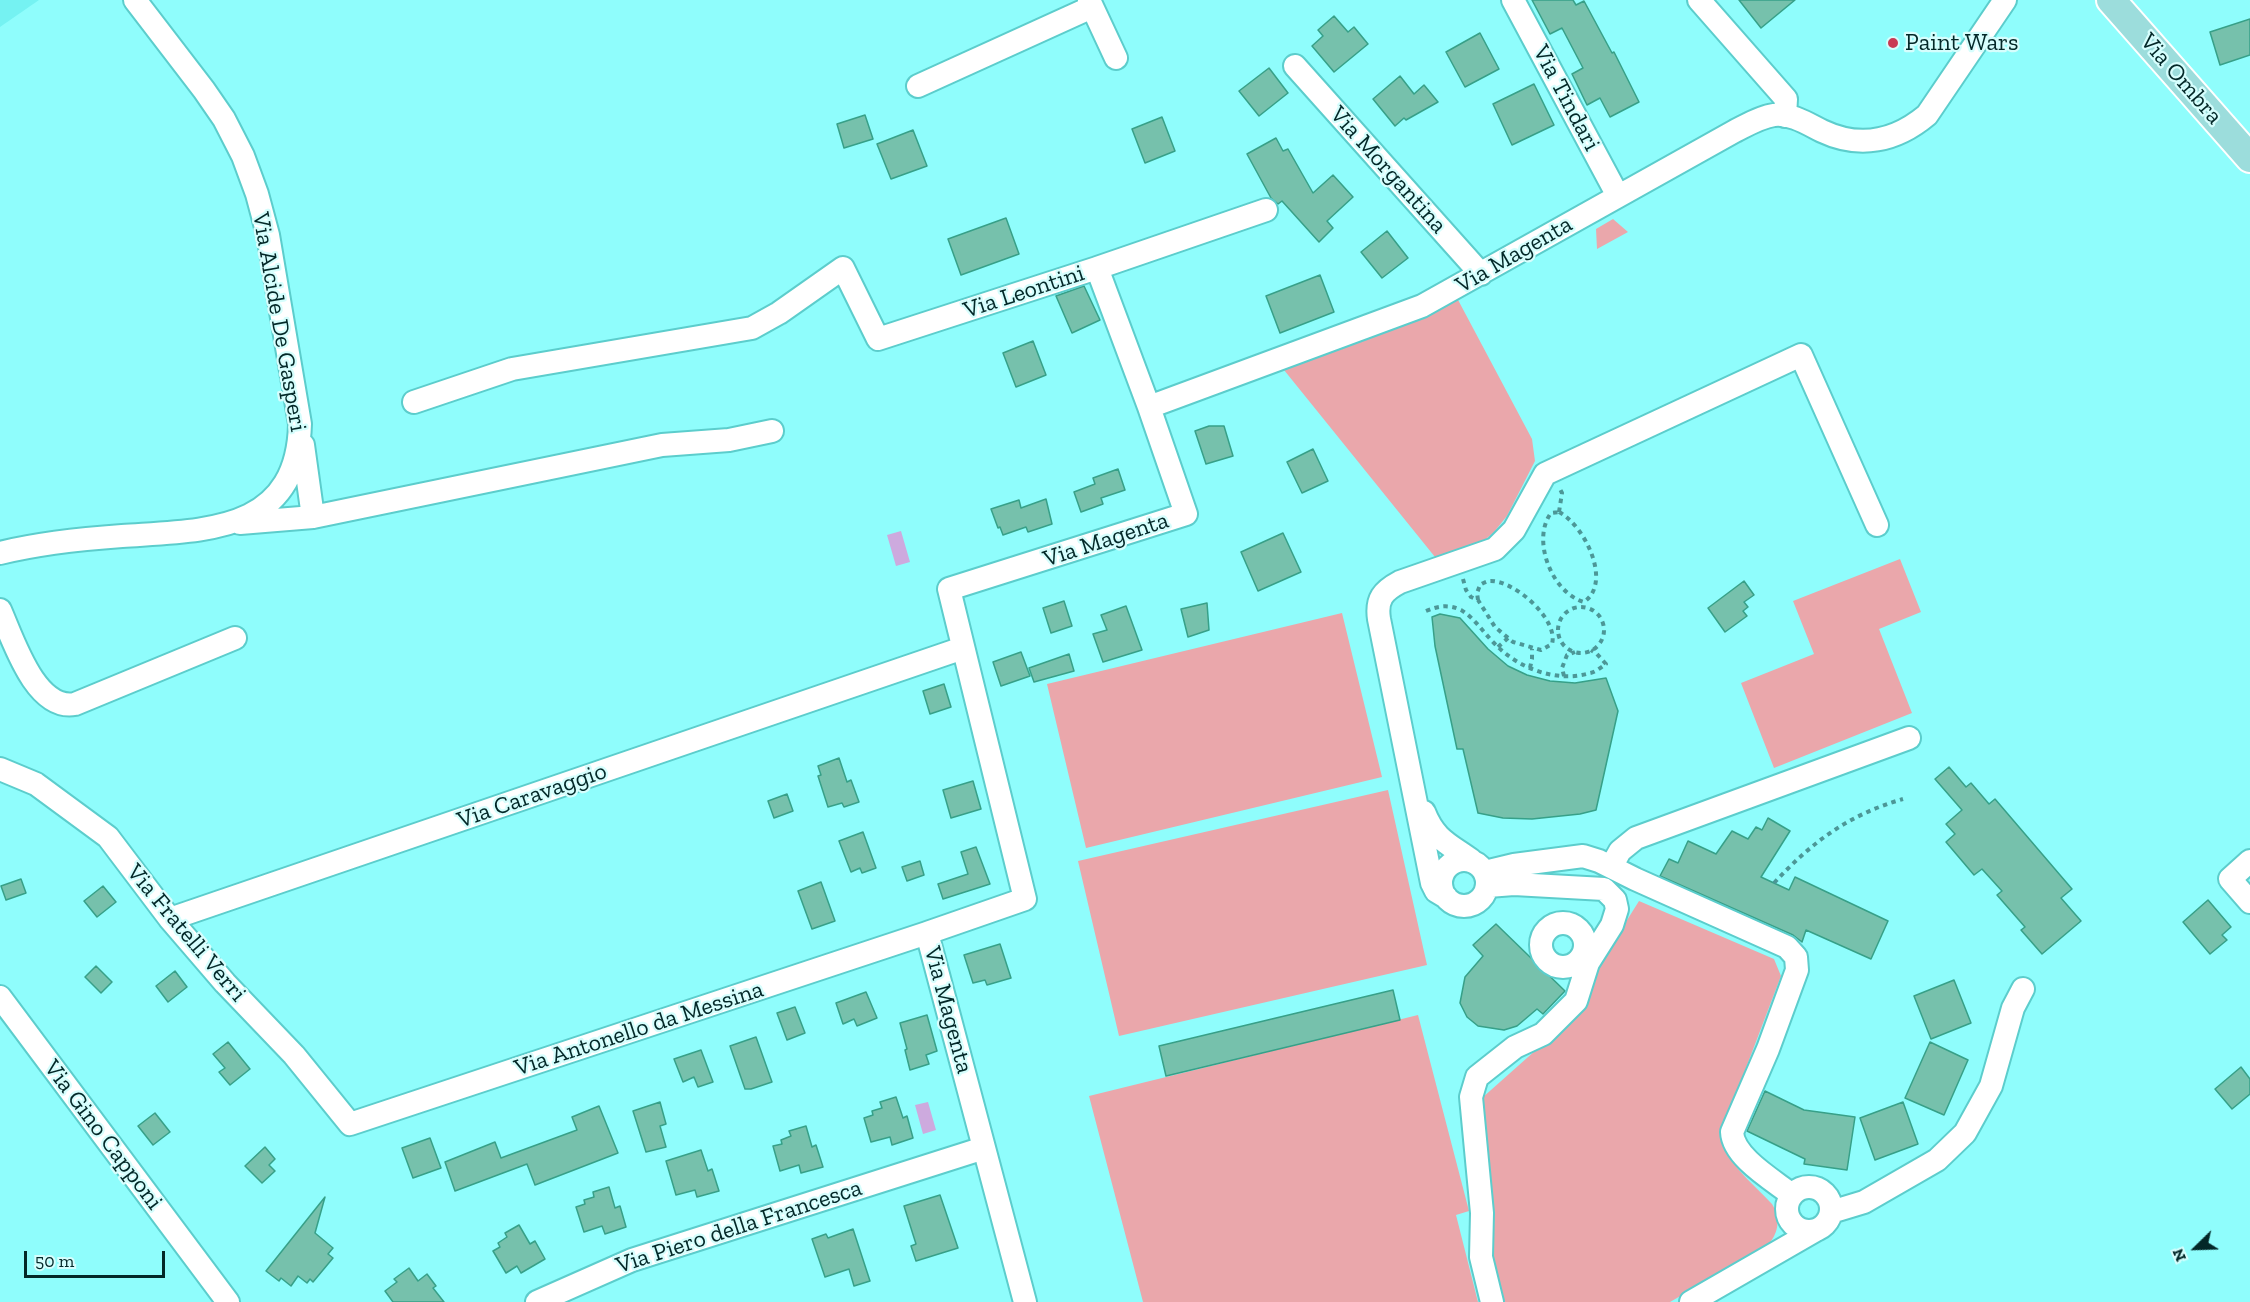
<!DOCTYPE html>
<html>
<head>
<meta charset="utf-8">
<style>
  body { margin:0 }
  #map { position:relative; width:2250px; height:1302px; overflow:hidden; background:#8ffdfc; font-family:"Zilla Slab",serif }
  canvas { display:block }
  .north { position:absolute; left:2166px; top:1218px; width:60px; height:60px; -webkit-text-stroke:4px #d6fefd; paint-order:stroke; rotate:247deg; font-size:16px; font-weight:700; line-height:24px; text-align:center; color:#032828 }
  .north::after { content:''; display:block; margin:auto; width:21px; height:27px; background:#032828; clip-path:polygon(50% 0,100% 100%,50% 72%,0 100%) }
  .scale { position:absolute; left:24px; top:1251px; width:141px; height:27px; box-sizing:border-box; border:3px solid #032828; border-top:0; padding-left:8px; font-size:18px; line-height:21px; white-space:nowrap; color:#032828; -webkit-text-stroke:4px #d6fefd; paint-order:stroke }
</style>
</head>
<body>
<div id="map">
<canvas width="2250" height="1302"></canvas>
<div class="north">N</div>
<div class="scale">50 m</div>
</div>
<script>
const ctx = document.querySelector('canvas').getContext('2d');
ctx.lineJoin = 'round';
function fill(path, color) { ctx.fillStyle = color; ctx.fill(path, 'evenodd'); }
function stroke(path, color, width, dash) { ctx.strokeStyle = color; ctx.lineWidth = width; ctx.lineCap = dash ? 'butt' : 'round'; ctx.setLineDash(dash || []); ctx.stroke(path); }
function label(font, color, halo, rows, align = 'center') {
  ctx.font = font + ' "Zilla Slab",serif'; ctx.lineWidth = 4.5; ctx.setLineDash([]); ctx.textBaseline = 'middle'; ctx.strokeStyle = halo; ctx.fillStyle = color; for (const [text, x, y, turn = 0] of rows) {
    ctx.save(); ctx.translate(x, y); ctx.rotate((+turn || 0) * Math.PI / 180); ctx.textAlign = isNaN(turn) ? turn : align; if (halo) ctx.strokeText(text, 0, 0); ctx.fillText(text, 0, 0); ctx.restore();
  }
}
fill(new Path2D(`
  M0,0H39L0,27Z`), '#75f2f2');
fill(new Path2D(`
  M1613,219L1628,232L1597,249L1596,229Z
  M1457,298L1532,439L1535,461L1507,516L1494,532L1486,539L1435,557L1284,370L1401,325Z
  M1900,559L1921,612L1879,629L1912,713L1774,768L1741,683L1814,654L1793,601Z
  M1342,613L1382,777L1086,848L1047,684Z
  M1388,790L1427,965L1119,1036L1078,861Z
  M1639,901L1774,959L1781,976L1722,1131C1720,1159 1754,1184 1772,1204C1781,1219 1779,1234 1766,1247L1670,1302H1501L1489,1258L1482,1098L1582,1009L1597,968Z
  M1418,1015L1469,1211L1456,1215L1478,1302H1143L1089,1096Z`), '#eaa7ab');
fill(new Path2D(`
  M901,531L910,562L896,566L887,535Z
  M928,1102L936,1130L923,1134L915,1105Z`), '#cdaade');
const building = new Path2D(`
  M1532,0H1573L1576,5L1584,1L1612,53L1614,52L1639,102L1610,117L1600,98L1587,105L1572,74L1583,68L1562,28L1550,34Z
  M1739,0H1795L1761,28Z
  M1334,16L1348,32L1354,27L1368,44L1334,72L1312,46L1323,36L1318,30Z
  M2250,19V55L2220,65L2210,32Z
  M1480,33L1499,69L1465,87L1446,52Z
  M1269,68L1288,93L1259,116L1239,91Z
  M1400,76L1414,94L1424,85L1438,102L1406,120L1404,118L1395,126L1373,99Z
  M1534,84L1554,125L1512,145L1493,104Z
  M865,115L873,139L844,148L837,124Z
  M1162,117L1175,151L1145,163L1132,129Z
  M913,130L927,166L891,179L877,144Z
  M1276,138L1283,151L1288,149L1313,193L1333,175L1353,197L1327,221L1333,228L1319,242L1282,201L1278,204L1271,198L1247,154Z
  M1006,218L1019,254L961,275L948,239Z
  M1387,231L1408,258L1382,278L1361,252Z
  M1320,275L1334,312L1280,333L1266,296Z
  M1084,286L1100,320L1072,333L1056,296Z
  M1033,341L1046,375L1016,387L1003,353Z
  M1209,426H1224L1233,456L1206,464L1195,431Z
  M1313,449L1328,481L1302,493L1287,462Z
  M1118,469L1125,490L1101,498L1103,504L1081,512L1074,492L1095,484L1093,478Z
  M1046,499L1052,524L1028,532L1026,527L1003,535L1000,527L998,528L991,509L1019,500L1021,508Z
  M1283,533L1301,572L1258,591L1241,552Z
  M1744,581L1754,595L1744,602L1748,607L1743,611L1747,616L1725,632L1708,608Z
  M1064,601L1072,626L1051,633L1043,608Z
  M1207,603L1209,630L1188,637L1181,609Z
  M1126,606L1142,650L1103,662L1093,634L1107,630L1101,615Z
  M1440,614L1460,618L1488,649L1508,666L1527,675L1550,681L1575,683L1606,678L1618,711L1596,810L1580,814L1532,819L1503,818L1478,813L1463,749H1457L1435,646L1432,617Z
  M1021,652L1030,676L1001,686L993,662Z
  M1069,654L1074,671L1034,682L1029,668Z
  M944,684L951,707L930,714L923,691Z
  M839,758L847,782L851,780L859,802L844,807L842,803L828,807L818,776L821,775L818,766Z
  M1949,767L1966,787L1971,783L1989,804L1995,799L2072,889L2061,898L2081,921L2042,954L2021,930L2025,927L1997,895L2002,891L1982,869L1974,875L1946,842L1955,834L1946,824L1962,810L1935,779Z
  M973,781L981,809L951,818L943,790Z
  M787,794L793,811L774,818L768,801Z
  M1768,818L1790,831L1761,877L1789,890L1795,877L1888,921L1871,959L1806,930L1802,942L1793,935L1660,876L1669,859L1678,863L1688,841L1716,854L1732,831L1748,839L1756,827L1762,830Z
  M863,832L876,868L862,873L860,868L851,872L839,841Z
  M976,847L990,884L943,899L938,884L968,874L961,852Z
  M920,861L924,875L907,881L902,867Z
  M21,879L26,893L6,900L1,886Z
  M821,882L835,921L812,929L798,891Z
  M103,886L116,902L97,917L84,901Z
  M2208,900L2231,927L2222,935L2227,940L2210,954L2183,922Z
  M1496,924L1565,991L1543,1014L1537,1009L1517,1026L1504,1030L1478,1026L1467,1017L1460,1003L1465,977L1483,956L1473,945Z
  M1000,944L1011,978L987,985L985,980L973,983L964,955Z
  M96,966L112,982L101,993L85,977Z
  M175,971L187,987L168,1002L156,986Z
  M1954,980L1971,1023L1931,1039L1914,996Z
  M1393,990L1400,1020L1166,1076L1159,1046Z
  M866,992L877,1018L857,1026L854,1019L843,1024L836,1003Z
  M795,1007L805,1033L787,1040L777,1013Z
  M927,1015L937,1051L926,1055L929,1064L910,1070L905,1050L907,1049L900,1023Z
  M756,1037L772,1082L751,1089H745L730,1046Z
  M228,1042L250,1069L230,1085L219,1072L225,1068L213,1054Z
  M1930,1042L1968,1060L1944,1115L1905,1098Z
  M701,1050L713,1082L698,1087L694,1077L683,1082L674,1059Z
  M2241,1067L2250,1079V1094L2232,1109L2215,1089Z
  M1765,1091L1804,1110L1855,1117L1847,1170L1804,1164L1805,1159L1747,1131Z
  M896,1097L903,1118L907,1116L913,1138L892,1145L890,1137L871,1142L864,1118L873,1115L872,1111L882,1108L880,1102Z
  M660,1102L666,1124L660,1126L666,1147L646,1152L633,1111Z
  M1903,1102L1918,1144L1875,1160L1860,1118Z
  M599,1106L618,1153L535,1185L527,1164L455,1191L445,1162L495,1142L501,1158L577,1130L572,1117Z
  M155,1113L170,1132L153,1145L138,1126Z
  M806,1126L812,1147L816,1145L823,1167L801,1173L799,1165L780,1171L773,1146L782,1144L781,1140L791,1136L789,1131Z
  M430,1138L441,1168L413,1178L402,1148Z
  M265,1147L275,1159L269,1165L275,1171L262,1183L245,1166Z
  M701,1150L708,1171L712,1169L719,1191L697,1197L695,1190L676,1195L666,1161Z
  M609,1187L615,1208L620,1206L626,1227L605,1234L602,1226L584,1232L576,1207L585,1204L584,1200L594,1197L593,1192Z
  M940,1195L958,1248L916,1261L911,1246L916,1244L904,1206Z
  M325,1197L315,1233L333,1248L328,1254L333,1258L313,1282L310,1279L307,1283L298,1276L291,1286L281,1278L279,1281L266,1271Z
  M519,1225L530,1244L535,1241L545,1259L521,1273L517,1266L506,1273L493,1251L500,1247L498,1243L507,1237L505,1233Z
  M853,1229L870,1281L854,1286L849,1269L825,1277L812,1239L826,1234L828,1238Z
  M409,1268L418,1281L427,1274L436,1286L433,1288L444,1302H393L385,1291L397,1282L394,1279Z`);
fill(building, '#76c1ac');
stroke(building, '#37a088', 1.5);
const minor = new Path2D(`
  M1089,0L1116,58
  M1513,0L1618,196
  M1699,0L1786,99L1785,116
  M1295,66L1481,274
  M918,86L1092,7
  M1097,268L1266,210
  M414,402L512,369L752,328L779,313L843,268L878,339L1097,268L1149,407
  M303,445L313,517
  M240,523L313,517L662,445L729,440L772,431
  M0,553C40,543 80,539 122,536C205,530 297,534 300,424L268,235L257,194L243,156L224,119L204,90L135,0
  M0,610C13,639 35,711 75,704L235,638
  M0,769L36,784L108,837L170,919L225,983L294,1055L350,1124L927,933
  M1424,812C1435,840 1449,844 1471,860
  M1441 883a23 23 0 1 1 46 0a23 23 0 1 1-46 0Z
  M2250,861L2230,879L2250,902
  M1611,867L1620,851L1636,838L1909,738
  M1485,872L1514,865L1583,856L1599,861L1635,879L1787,947L1796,957L1797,970L1768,1049L1732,1132C1733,1157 1773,1180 1792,1195
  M1488,886L1514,884L1604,889L1615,900L1617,909L1612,925L1588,963L1576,1001L1543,1034L1515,1047L1477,1077L1471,1097L1482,1213L1481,1257L1492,1302
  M1446,897L1436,891L1432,883L1379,619C1376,599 1383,591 1400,582L1495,549L1514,530L1545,474L1801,355L1877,525
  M170,919L963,648
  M1541 945a22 22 0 1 1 44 0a22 22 0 1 1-44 0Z
  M0,997L228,1302
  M1787 1209a22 22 0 1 1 44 0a22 22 0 1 1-44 0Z
  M1831,1212L1864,1202L1937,1160L1965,1133L1991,1086L2013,1008L2023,989
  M537,1302L632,1260L984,1148
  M1025,1302L927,933L1025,899L949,589L1186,514L1149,407L1422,306L1735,131C1747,125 1760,117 1774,115C1791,113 1808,124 1822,131C1860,149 1896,141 1927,115L2005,0
  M1691,1302L1816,1230`);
const major = new Path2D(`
  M2111,0L2250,158`);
stroke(minor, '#5ccdcc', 26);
stroke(major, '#fff', 32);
stroke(new Path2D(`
  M1559,512C1584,525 1613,582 1584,602C1552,593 1531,540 1551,513Z
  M1559,512L1562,493L1559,487
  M1463,579L1466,590L1471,597L1478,600L1495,627L1513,642L1541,650L1552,644C1559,619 1513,579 1489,581C1487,581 1481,584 1480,585L1477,593L1478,600
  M1558 630a23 23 0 1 1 46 0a23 23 0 1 1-46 0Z
  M1426,611C1438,606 1448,604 1461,610C1475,618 1485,635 1497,646C1520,669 1558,683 1590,673C1596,672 1601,667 1606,664L1597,654L1591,650
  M1498,647L1508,638
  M1530,668L1532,659V649
  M1564,676L1562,668L1567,655L1575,652
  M1774,883C1812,842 1848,815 1903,799`), '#4c9797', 4, [4.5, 4.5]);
stroke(minor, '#fff', 22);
stroke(major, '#9cdddc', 28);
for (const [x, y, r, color] of [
  [1893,43,6,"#c93953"]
]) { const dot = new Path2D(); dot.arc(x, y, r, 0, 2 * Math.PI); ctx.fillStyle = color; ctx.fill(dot); stroke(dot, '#d6fefd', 2); }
label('24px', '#032828', '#d6fefd', [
  ["Paint Wars",1905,43]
], 'left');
label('24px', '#032828', '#d6fefd', [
  ["Via Ombra",2181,79,49],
  ["Via Tindari",1566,98,62],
  ["Via Morgantina",1388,170,48],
  ["Via Magenta",1514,255,-30],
  ["Via Leontini",1024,292,-18],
  ["Via Alcide De Gasperi",279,322,80],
  ["Via Magenta",1106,540,-18],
  ["Via Caravaggio",532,796,-19],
  ["Via Fratelli Verri",186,933,50],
  ["Via Magenta",948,1010,75],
  ["Via Antonello da Messina",639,1029,-18],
  ["Via Gino Capponi",103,1135,53],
  ["Via Piero della Francesca",739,1227,-18]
]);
</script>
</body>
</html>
